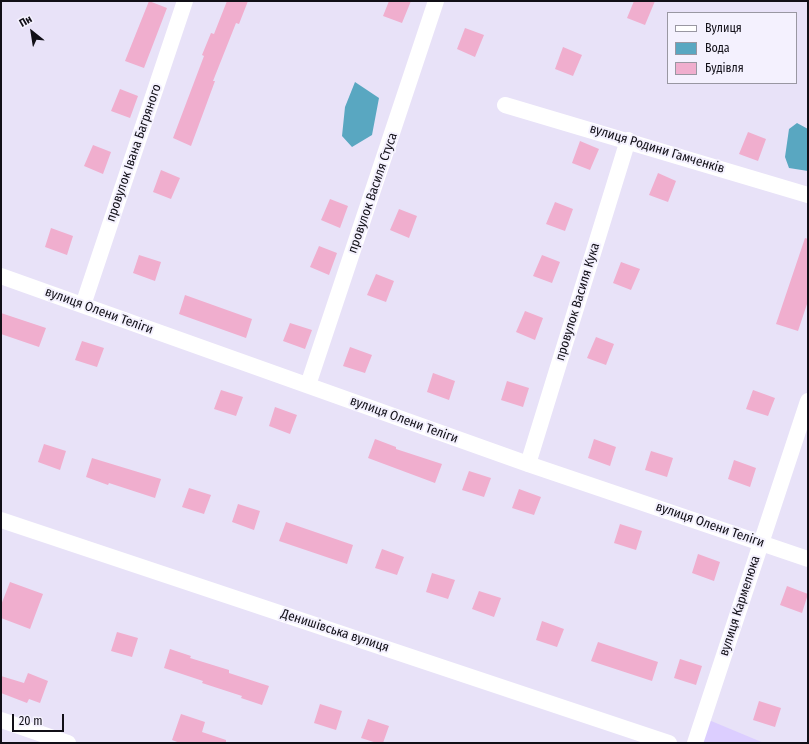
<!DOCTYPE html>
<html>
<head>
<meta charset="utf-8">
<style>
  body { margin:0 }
  #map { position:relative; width:809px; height:744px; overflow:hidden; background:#e8e2f8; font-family:"Fira Sans Condensed",sans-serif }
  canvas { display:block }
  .frame { position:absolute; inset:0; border:2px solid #110f17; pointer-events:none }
  .legend { position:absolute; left:667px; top:12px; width:130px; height:72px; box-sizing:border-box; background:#f4f1fe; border:1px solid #9997a2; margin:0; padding:5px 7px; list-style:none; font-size:12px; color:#110f17 }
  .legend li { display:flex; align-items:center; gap:8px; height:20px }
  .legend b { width:20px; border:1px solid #9997a2 }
  .north { position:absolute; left:12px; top:12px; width:40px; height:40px; -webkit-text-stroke:3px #f4f1fe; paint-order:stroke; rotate:330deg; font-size:11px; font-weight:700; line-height:16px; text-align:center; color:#110f17 }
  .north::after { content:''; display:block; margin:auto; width:14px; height:18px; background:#110f17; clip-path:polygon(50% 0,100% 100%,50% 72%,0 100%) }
  .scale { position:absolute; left:12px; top:714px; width:52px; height:18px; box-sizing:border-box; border:2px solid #110f17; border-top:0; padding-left:5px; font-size:12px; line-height:14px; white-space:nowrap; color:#110f17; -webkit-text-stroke:3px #f4f1fe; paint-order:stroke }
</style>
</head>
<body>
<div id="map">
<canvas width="809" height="744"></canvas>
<div class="frame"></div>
<ul class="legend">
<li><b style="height:5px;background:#fff"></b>Вулиця</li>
<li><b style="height:11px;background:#59a7c1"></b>Вода</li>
<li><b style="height:11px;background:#f0aece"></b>Будівля</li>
</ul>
<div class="north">Пн</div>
<div class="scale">20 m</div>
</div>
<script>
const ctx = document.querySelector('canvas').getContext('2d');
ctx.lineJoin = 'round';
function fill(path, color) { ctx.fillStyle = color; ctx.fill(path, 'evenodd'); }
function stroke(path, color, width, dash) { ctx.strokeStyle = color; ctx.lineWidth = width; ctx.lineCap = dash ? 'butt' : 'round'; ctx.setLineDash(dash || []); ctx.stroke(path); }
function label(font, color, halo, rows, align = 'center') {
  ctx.font = font + ' "Fira Sans Condensed",sans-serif'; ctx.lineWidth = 4; ctx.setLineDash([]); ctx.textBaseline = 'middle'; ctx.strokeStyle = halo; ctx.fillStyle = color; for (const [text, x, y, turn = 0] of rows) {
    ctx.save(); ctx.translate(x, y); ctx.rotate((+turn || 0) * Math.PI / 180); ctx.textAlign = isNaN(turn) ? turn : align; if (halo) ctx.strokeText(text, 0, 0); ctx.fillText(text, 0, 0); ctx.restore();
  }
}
fill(new Path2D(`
  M704,718L764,743H696Z`), '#dcceff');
fill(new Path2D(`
  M355,82L379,98L372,135L352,147L342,136L345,107Z
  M797,123L808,129V171L789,168L785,157L789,129Z`), '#59a7c1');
fill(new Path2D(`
  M149,1L167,8L144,68L125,61Z
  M227,1H248L239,24L236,23L213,81H215L191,146L173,138L204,56L202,55L211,33L214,34Z
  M389,1H411L402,23L383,16Z
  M634,1H655L645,25L627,18Z
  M465,28L484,35L475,57L457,49Z
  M563,47L582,55L573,76L555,69Z
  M120,89L138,96L130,118L111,111Z
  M748,132L766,139L758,161L739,154Z
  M580,141L599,149L590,170L572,163Z
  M93,145L111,152L103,174L84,166Z
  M161,170L180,178L171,199L153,192Z
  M658,173L676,181L668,202L649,195Z
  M330,199L348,206L340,228L321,220Z
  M555,202L573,209L565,231L546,224Z
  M399,209L417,216L409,238L390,230Z
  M51,228L73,236L67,255L45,247Z
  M805,238L808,239V301L798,331L776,324Z
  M319,246L337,253L329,275L310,267Z
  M139,255L161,262L155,281L133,273Z
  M542,255L560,262L552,283L533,276Z
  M621,262L640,269L631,290L613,283Z
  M376,274L394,281L386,302L367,295Z
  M185,295L252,319L246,338L179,314Z
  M525,311L543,318L535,340L516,332Z
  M1,313L46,328L39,347L1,334Z
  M290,323L312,330L305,349L283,341Z
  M596,337L614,344L606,365L587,358Z
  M82,341L104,348L97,367L75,360Z
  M350,347L372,355L365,373L343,366Z
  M433,373L455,381L449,400L427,392Z
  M507,381L529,388L523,407L501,400Z
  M221,390L243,397L236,416L214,409Z
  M753,390L775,398L768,416L746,409Z
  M275,407L297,415L290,434L269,426Z
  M375,439L396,447V449L442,464L435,483L368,458Z
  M594,439L616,447L610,466L588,458Z
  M44,444L66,451L60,470L38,462Z
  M651,451L673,458L667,477L645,470Z
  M92,458L161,479L155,498L109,483L108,485L86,477Z
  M734,460L756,468L750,487L728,479Z
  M469,471L491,478L484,497L462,490Z
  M189,488L211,495L204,514L182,507Z
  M519,489L541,497L534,515L512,508Z
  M238,504L260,511L254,530L232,522Z
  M286,522L353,545L347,564L279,541Z
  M620,524L642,531L636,550L614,543Z
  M382,549L404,557L397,575L375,568Z
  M698,554L720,562L714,581L692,573Z
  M432,573L455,580L448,599L426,592Z
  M10,582L43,594L30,629L1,618V605Z
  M787,586L808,594L802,613L780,605Z
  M479,591L501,598L494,617L472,609Z
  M542,621L564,629L557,647L536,640Z
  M117,632L138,638L132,657L111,651Z
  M598,642L658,662L652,681L591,661Z
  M170,649L191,656L190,658L229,670V673L269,686L262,705L241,698L242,696L202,683L203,681L164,668Z
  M680,659L702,666L696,685L674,678Z
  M28,673L48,681L40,703L29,699L27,703L1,693V676L24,683Z
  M759,701L781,708L775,727L753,720Z
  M320,704L342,711L336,730L314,723Z
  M181,714L205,722L202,732L226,740V743H180L172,740Z
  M368,719L389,726L383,743H377L361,738Z`), '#f0aece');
stroke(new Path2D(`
  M505,105L808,195
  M1,276L528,464L808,559
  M83,305L185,1
  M308,385L436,1
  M528,464L628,140
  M1,520L669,743
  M1,720L68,743
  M695,743L808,401`), '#fff', 16);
label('13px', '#110f17', '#f4f1fe', [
  ["вулиця Родини Гамченків",657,149,17],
  ["провулок Івана Багряного",134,153,-71],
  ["провулок Василя Стуса",373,193,-71],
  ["провулок Василя Кука",578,302,-73],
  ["вулиця Олени Теліги",99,311,20],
  ["вулиця Олени Теліги",404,420,20],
  ["вулиця Олени Теліги",710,525,19],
  ["вулиця Кармелюка",740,606,-72],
  ["Денишівська вулиця",335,631,18]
]);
</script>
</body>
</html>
